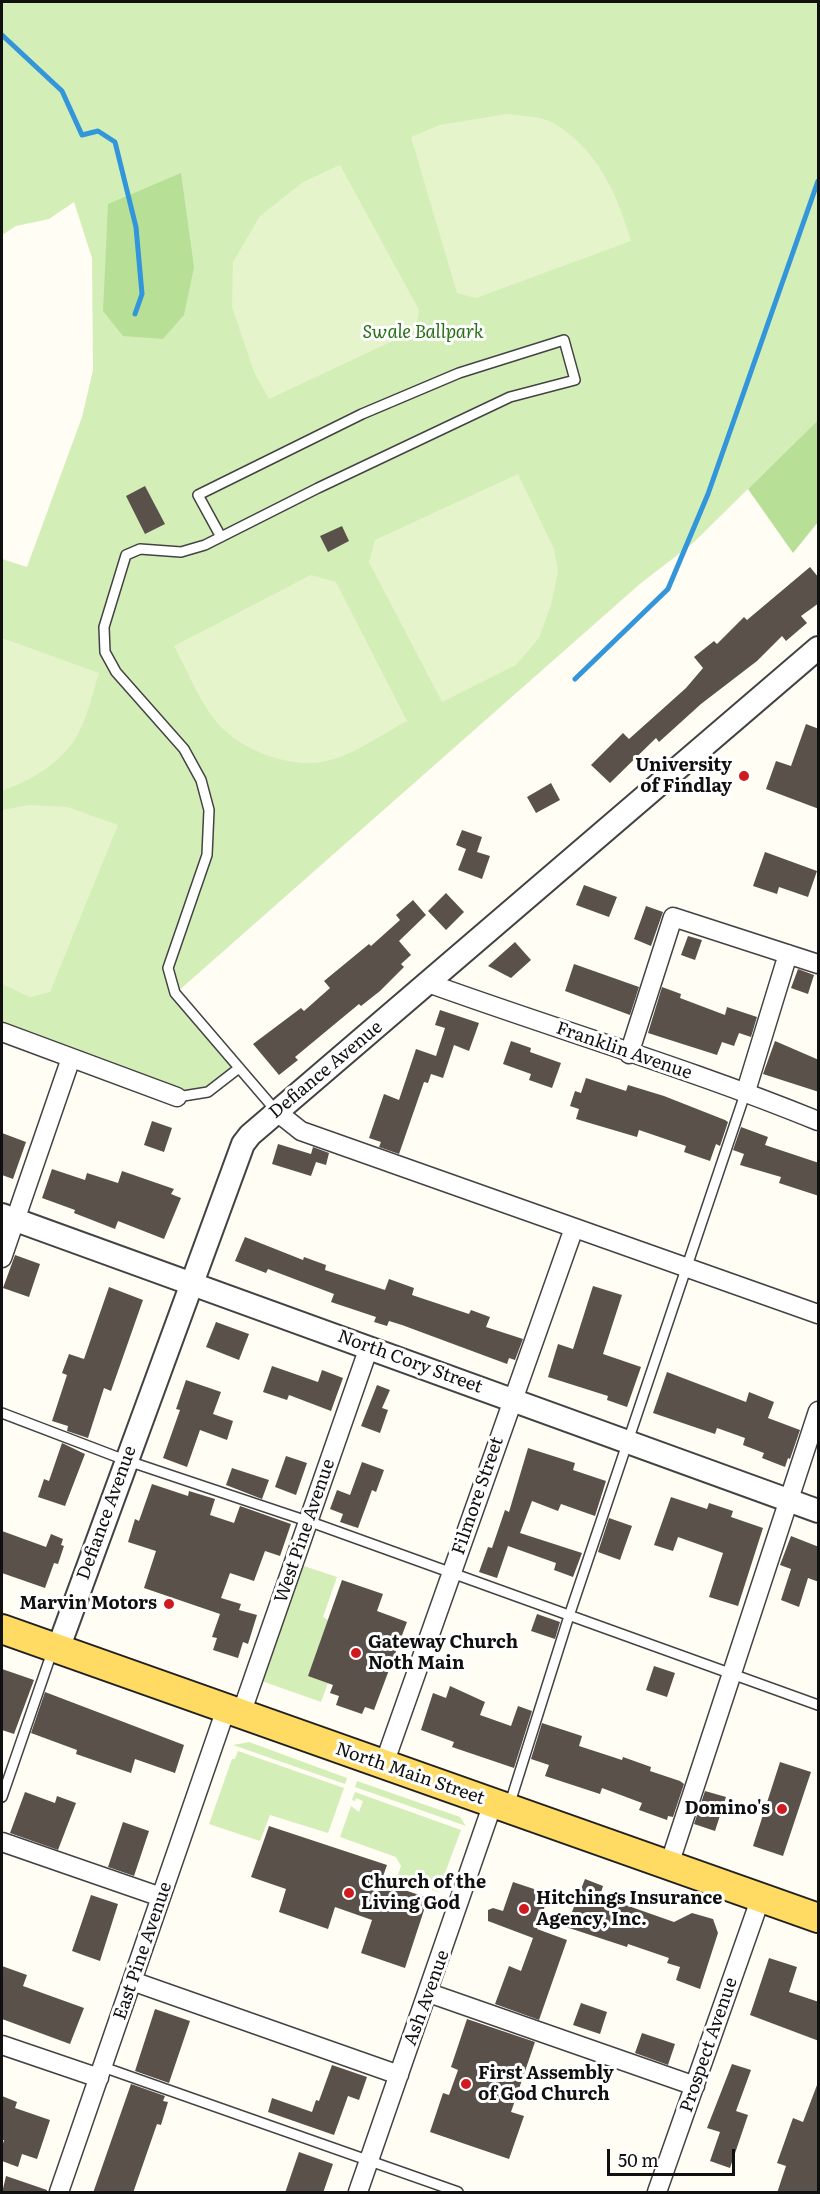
<!DOCTYPE html>
<html>
<head>
<meta charset="utf-8">
<style>
  body { margin:0 }
  #map { position:relative; width:820px; height:2194px; overflow:hidden; background:#fffdf4; font-family:Literata,serif }
  canvas { display:block }
  .frame { position:absolute; inset:0; border:3px solid #101010; pointer-events:none }
  .scale { position:absolute; left:607px; top:2149px; width:128px; height:27px; box-sizing:border-box; border:3px solid #101010; border-top:0; padding-left:8px; font-size:18px; line-height:21px; white-space:nowrap; color:#101010; -webkit-text-stroke:4px #fff; paint-order:stroke }
</style>
</head>
<body>
<div id="map">
<canvas width="820" height="2194"></canvas>
<div class="frame"></div>
<div class="scale">50 m</div>
</div>
<script>
const ctx = document.querySelector('canvas').getContext('2d');
ctx.lineJoin = 'round';
function fill(path, color) { ctx.fillStyle = color; ctx.fill(path, 'evenodd'); }
function stroke(path, color, width, dash) { ctx.strokeStyle = color; ctx.lineWidth = width; ctx.lineCap = dash ? 'butt' : 'round'; ctx.setLineDash(dash || []); ctx.stroke(path); }
function label(font, color, halo, rows, align = 'center') {
  ctx.font = font + ' Literata,serif'; ctx.lineWidth = 6; ctx.setLineDash([]); ctx.textBaseline = 'middle'; ctx.strokeStyle = halo; ctx.fillStyle = color; for (const [text, x, y, turn = 0] of rows) {
    ctx.save(); ctx.translate(x, y); ctx.rotate((+turn || 0) * Math.PI / 180); ctx.textAlign = isNaN(turn) ? turn : align; if (halo) ctx.strokeText(text, 0, 0); ctx.fillText(text, 0, 0); ctx.restore();
  }
}
fill(new Path2D(`
  M2,2H818V420L693,543L641,583L176,993L239,1068L208,1092L177,1097L2,1032V559L27,567L82,417L93,370L92,258L74,202L49,219L16,226L2,235Z
  M304,1566L337,1577L323,1617L328,1620L309,1676L328,1683L321,1702L259,1680L298,1571Z
  M249,1742L347,1778L345,1784L233,1745Z
  M238,1751L344,1788L328,1833L270,1815L260,1841L209,1824L232,1759H235Z
  M357,1781L460,1817L466,1826L355,1787Z
  M355,1792L461,1830L438,1892L397,1877L401,1866L396,1857L340,1837L351,1806L359,1812L363,1801L356,1798L355,1801L352,1800Z`), '#d4eeb8');
fill(new Path2D(`
  M181,173L194,267L184,315L163,339L123,336L103,311L108,204Z
  M818,420V522L793,553L748,489Z`), '#b7e096');
fill(new Path2D(`
  M507,114C521,116 542,116 553,123C598,149 617,194 631,241L476,298L457,293L411,137L440,125Z
  M340,165L419,310L416,330L269,399L254,372L232,307L233,262L260,216L303,182Z
  M518,474L554,549L558,571L551,605L539,638L516,665L442,702L369,562L375,540Z
  M311,575L336,582L407,721C384,733 359,751 334,759C295,772 239,751 214,719C198,698 187,670 174,646Z
  M2,638L99,673C93,692 88,714 79,732C64,762 32,780 2,791Z
  M29,805L67,807L118,825L50,992L30,997L2,984V810Z`), '#e6f4cb');
stroke(new Path2D(`
  M2,35L62,91L82,135L98,131L115,142L136,227L142,294L135,314
  M575,679L668,589L708,494L818,181`), '#3395da', 5);
fill(new Path2D(`
  M145,486L165,524L145,534L126,496Z
  M342,526L349,541L328,552L320,536Z
  M810,567L819,578V603L801,616L807,623L786,641L782,636L757,661L701,704L659,742L656,738L610,783L591,765L623,733L629,739L686,688L703,668L694,657L714,641L717,644L744,617L747,620Z
  M806,724L819,729V809L766,789L776,761L791,766Z
  M551,783L560,800L536,813L527,797Z
  M462,830L482,837L477,852L490,856L482,879L458,870L466,849L456,845Z
  M765,852L817,871L808,897L779,887L777,894L753,886Z
  M584,885L617,897L609,917L576,905Z
  M446,893L464,912L446,930L428,911Z
  M413,900L426,915L399,941L411,955L401,964L404,967L380,991L361,1006L359,1004L295,1057L298,1060L279,1075L253,1044L301,1008L304,1011L330,988L324,981L369,944L371,946L400,920L396,915Z
  M646,906L663,912L651,946L634,939Z
  M688,936L702,940L695,960L681,955Z
  M515,942L531,960L511,978L488,966Z
  M574,964L639,987L630,1015L565,991Z
  M798,969L814,975L808,994L791,988Z
  M662,987L681,994L680,998L725,1015L727,1007L757,1017L751,1037L739,1033L734,1046L722,1042L717,1055L648,1033Z
  M440,1010L479,1023L469,1051L454,1045L443,1078L431,1074L428,1083L424,1082L399,1154L379,1147L381,1142L369,1138L384,1094L399,1100L416,1049L436,1056L445,1028L435,1025Z
  M511,1041L531,1048L530,1052L561,1063L552,1088L529,1080L531,1074L503,1064Z
  M775,1041L819,1060V1092L763,1074Z
  M586,1078L626,1091L628,1085L664,1096L725,1120L728,1122L720,1146L716,1144L710,1161L684,1152L686,1146L639,1130L637,1137L576,1119L579,1109L570,1106L575,1091L581,1093Z
  M152,1121L172,1128L164,1152L144,1145Z
  M741,1127L768,1137L765,1145L819,1163V1196L779,1183L781,1177L740,1165L744,1154L733,1150Z
  M2,1133L26,1142L13,1179L2,1175Z
  M278,1144L311,1154L313,1147L329,1153L326,1165L316,1162L311,1176L272,1164Z
  M52,1169L85,1180L87,1173L118,1183L122,1171L174,1189L171,1194L181,1198L164,1239L118,1221L115,1229L74,1213L75,1210L42,1198Z
  M245,1237L303,1260L304,1257L326,1265L325,1270L385,1290L389,1279L414,1288L412,1295L469,1314L471,1310L490,1317L486,1327L523,1339L515,1360L509,1358L507,1364L402,1325L389,1321L387,1326L374,1322L376,1317L331,1302L334,1294L268,1269L266,1273L235,1261Z
  M15,1255L40,1264L29,1297L3,1288Z
  M593,1286L622,1295L603,1354L641,1367L627,1407L607,1400L608,1396L548,1377L558,1344L573,1349Z
  M109,1287L143,1300L111,1391L104,1388L88,1438L67,1431L68,1426L52,1421L67,1375L62,1373L69,1354L84,1359Z
  M216,1322L249,1334L239,1360L206,1347Z
  M272,1366L318,1382L322,1370L343,1378L331,1411L289,1395L287,1400L263,1392Z
  M667,1372L746,1402L749,1392L774,1402L768,1418L800,1430L790,1459L788,1458L785,1467L762,1458L764,1453L743,1445L745,1438L717,1428L715,1434L653,1413Z
  M186,1380L221,1392L213,1414L233,1421L227,1440L200,1430L187,1467L163,1458L180,1410L176,1409Z
  M377,1385L390,1390L382,1408L388,1410L380,1433L361,1426Z
  M62,1443L85,1454L65,1506L38,1497L44,1479L49,1481Z
  M528,1448L575,1463L573,1470L606,1481L595,1516L561,1504L558,1511L532,1501L520,1533L582,1553L573,1577L554,1570L556,1563L508,1546L497,1578L479,1572L488,1547L492,1548L505,1510L509,1512Z
  M286,1456L307,1463L296,1495L275,1487Z
  M362,1462L384,1470L376,1492L372,1490L358,1528L340,1522L343,1514L330,1509L337,1490L350,1495Z
  M232,1468L269,1480L262,1499L226,1485Z
  M152,1484L188,1496L189,1491L215,1499L210,1515L234,1523L240,1506L291,1524L280,1556L265,1551L254,1581L230,1573L221,1598L241,1604L239,1610L257,1615L248,1644L243,1642L238,1658L213,1650L217,1638L212,1637L220,1614L144,1588L156,1551L128,1542L135,1519L139,1521Z
  M671,1497L707,1509L709,1503L733,1511L731,1517L763,1528L738,1606L709,1597L723,1553L678,1537L673,1551L654,1545Z
  M609,1518L632,1526L620,1560L598,1552Z
  M2,1531L46,1547L51,1534L63,1539L61,1545L64,1546L58,1564L54,1563L45,1588L2,1573Z
  M791,1536L819,1547V1582L808,1578L799,1607L781,1600L791,1569L780,1565Z
  M342,1580L383,1594L377,1611L407,1622L374,1710L365,1707L362,1714L336,1705L339,1696L330,1693L333,1685L308,1676Z
  M537,1614L560,1622L555,1639L531,1631Z
  M654,1666L675,1673L667,1697L646,1690Z
  M2,1669L34,1680L14,1734L2,1730Z
  M450,1686L485,1702L480,1715L511,1726L518,1706L532,1711L514,1768L452,1747L454,1742L421,1730L433,1693L446,1698Z
  M45,1692L184,1745L175,1773L135,1759L131,1773L76,1754L77,1750L31,1733Z
  M542,1723L582,1736L579,1746L622,1760L623,1757L651,1767L650,1771L680,1781L684,1784L673,1817L668,1816L667,1820L639,1810L642,1803L602,1788L600,1794L545,1776L549,1765L531,1759Z
  M780,1762L811,1772L783,1856L753,1846Z
  M705,1791L726,1797L715,1831L694,1824Z
  M25,1792L55,1803L57,1796L76,1803L58,1850L10,1833Z
  M123,1822L149,1831L134,1876L108,1867Z
  M269,1826L387,1865L381,1882L428,1898L405,1968L361,1953L372,1920L335,1907L328,1929L279,1912L286,1889L251,1877Z
  M585,1879L603,1886L600,1896L674,1922L692,1913L713,1919L718,1933L700,1989L676,1980L680,1967L667,1963L669,1958L628,1944L627,1947L566,1927Z
  M513,1882L549,1894L537,1929L567,1940L539,2020L495,2004L509,1966L521,1971L533,1938L488,1921V1910L493,1908L503,1911Z
  M91,1895L118,1904L100,1961L72,1951Z
  M769,1958L797,1967L789,1992L819,2002V2041L750,2015Z
  M2,1966L27,1975L23,1986L84,2008L70,2044L2,2019Z
  M581,2003L607,2012L600,2034L573,2025Z
  M155,2009L190,2021L169,2083L135,2071Z
  M467,2019L535,2042L511,2112L524,2116L509,2159L430,2132L443,2093L449,2095L458,2070L451,2067Z
  M642,2033L675,2044L668,2065L635,2053Z
  M732,2064L751,2070L736,2111L748,2115L730,2168L710,2161L720,2132L707,2128Z
  M332,2065L367,2077L359,2100L348,2096L334,2135L268,2112L272,2098L312,2112L316,2100L319,2101Z
  M131,2084L165,2096L163,2101L168,2102L161,2125L157,2124L133,2193H93Z
  M817,2085L819,2193H777L786,2166L777,2163L793,2118L803,2122Z
  M2,2096L17,2102L15,2108L50,2120L37,2159L22,2154L18,2167L2,2161V2147L8,2126L4,2140H2Z
  M299,2152L333,2164L323,2193H285Z
  M6,2176L47,2190V2193H2Z`), '#5a514b');
const service = new Path2D(`
  M221,537L198,495L362,414L459,373L564,340L575,380L510,397L318,488L205,545L181,552L140,549L126,555L104,627L105,652L116,672L184,749L201,780L209,810L207,855L168,968L175,993L277,1112
  M177,1097L208,1092L239,1068
  M2,1413L125,1460L319,1525L818,1705
  M2,1797L52,1652
  M509,1806L569,1616L746,1091
  M103,2067L458,2192`);
const minor = new Path2D(`
  M428,983C558,1030 691,1069 818,1121
  M2,1032L177,1097
  M629,1054L673,917L818,964
  M746,1091L788,954
  M277,1112L301,1131L818,1314
  M2,1258L71,1058
  M241,1714L369,1347
  M384,1764L574,1228
  M2,1842L161,1897
  M669,1865L818,1411
  M132,1981L399,2075
  M429,1993L695,2086
  M2,2045L99,2078
  M59,2192L226,1709
  M358,2192L493,1803
  M657,2192L761,1897`);
const tertiary = new Path2D(`
  M2,1215L818,1511
  M58,1649L243,1144L250,1135L818,648`);
const primary = new Path2D(`
  M2,1629L818,1918`);
stroke(service, '#434343', 12);
stroke(minor, '#434343', 21);
stroke(tertiary, '#434343', 26);
stroke(primary, '#212121', 32);
stroke(service, '#fff', 9);
stroke(minor, '#fff', 18);
stroke(tertiary, '#fff', 22);
stroke(primary, '#ffdb64', 28);
for (const [x, y, r, color] of [
  [744,776,6,"#cf1a20"],
  [169,1604,6,"#cf1a20"],
  [356,1653,6,"#cf1a20"],
  [782,1809,6,"#cf1a20"],
  [349,1893,6,"#cf1a20"],
  [524,1909,6,"#cf1a20"],
  [466,2084,6,"#cf1a20"]
]) { const dot = new Path2D(); dot.arc(x, y, r, 0, 2 * Math.PI); ctx.fillStyle = color; ctx.fill(dot); stroke(dot, '#fff', 2); }
label('italic 18px', '#2a7019', '#fff', [
  ["Swale Ballpark",423,333]
]);
label('bold 18px', '#101010', '#fff', [
  ["University",732,766,"right"],
  ["of Findlay",732,787,"right"],
  ["Marvin Motors",157,1604,"right"],
  ["Gateway Church",368,1643],
  ["Noth Main",368,1664],
  ["Domino's",770,1809,"right"],
  ["Church of the",361,1883],
  ["Living God",361,1904],
  ["Hitchings Insurance",536,1899],
  ["Agency, Inc.",536,1920],
  ["First Assembly",478,2074],
  ["of God Church",478,2095]
], 'left');
label('18px', '#101010', '#fff', [
  ["Franklin Avenue",624,1051,19],
  ["Defiance Avenue",326,1070,-40],
  ["North Cory Street",410,1362,20],
  ["Filmore Street",478,1496,-71],
  ["Defiance Avenue",107,1513,-70],
  ["West Pine Avenue",305,1531,-71],
  ["North Main Street",410,1774,19],
  ["East Pine Avenue",143,1951,-71],
  ["Ash Avenue",427,1998,-70],
  ["Prospect Avenue",709,2045,-71]
]);
</script>
</body>
</html>
